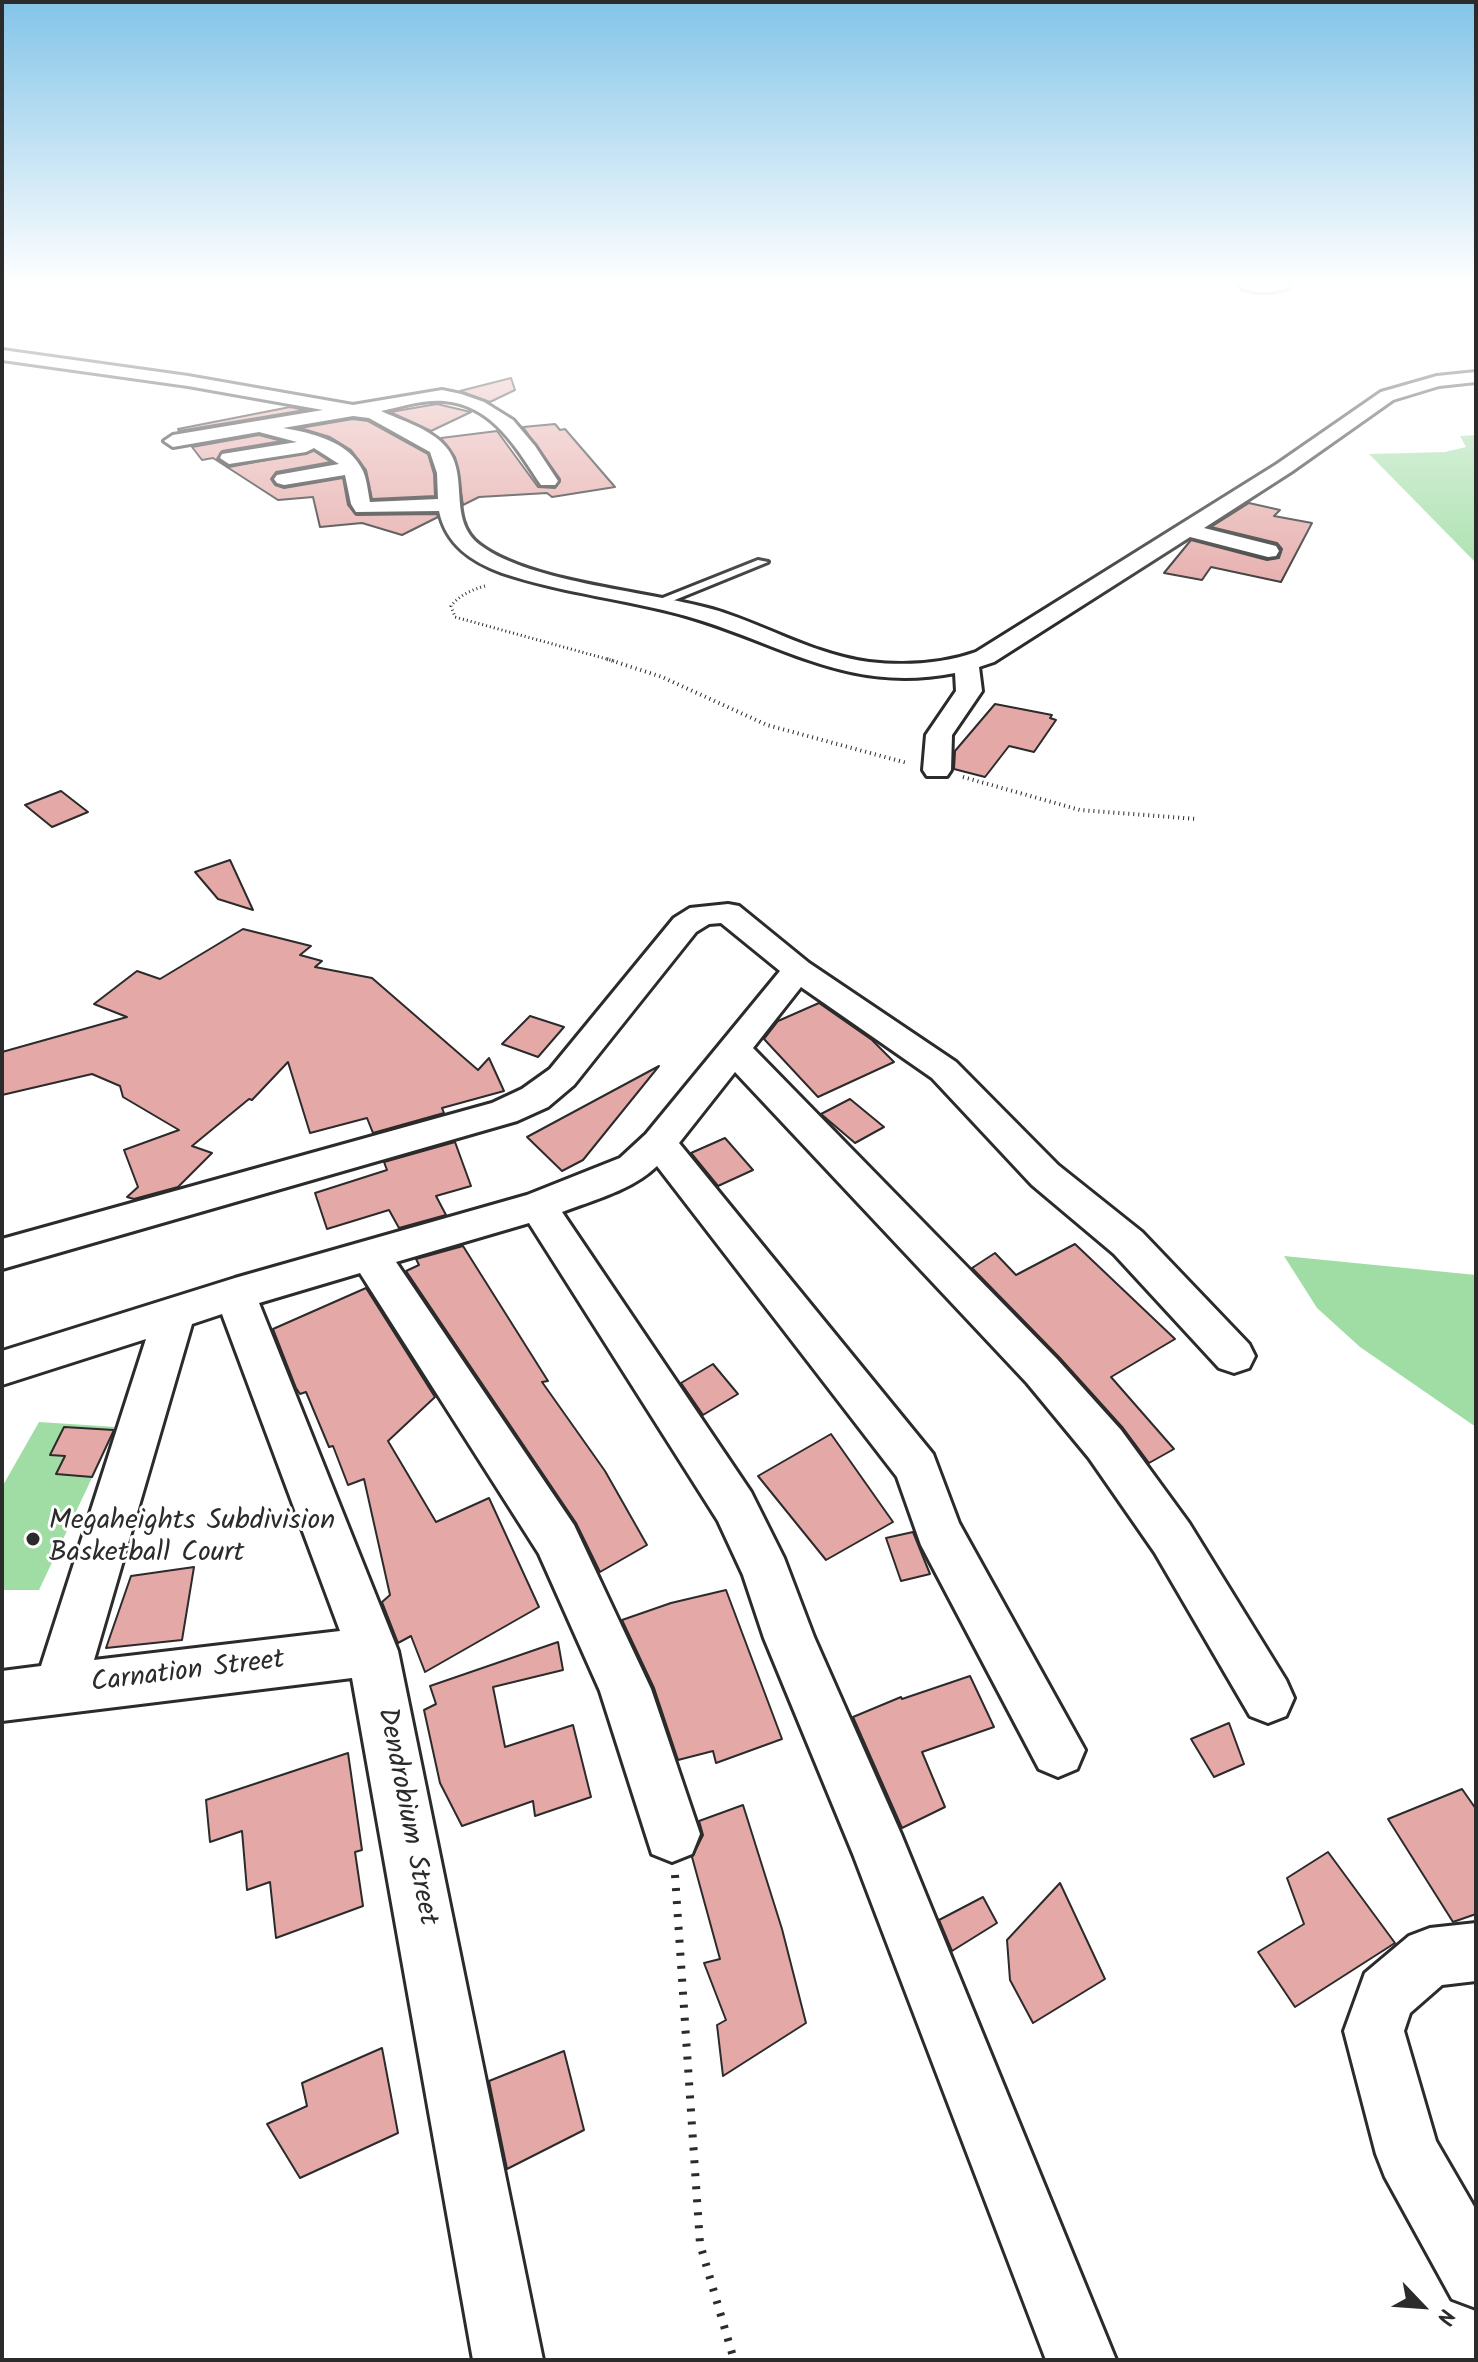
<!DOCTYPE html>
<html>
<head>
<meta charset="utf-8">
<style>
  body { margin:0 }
  #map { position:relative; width:1478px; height:2362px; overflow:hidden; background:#fff; font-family:Kalam,sans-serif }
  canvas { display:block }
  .frame { position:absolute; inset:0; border:4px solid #2b2b2b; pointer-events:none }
  .north { position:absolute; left:1382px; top:2266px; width:80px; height:80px; -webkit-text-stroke:6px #fff; paint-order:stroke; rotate:115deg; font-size:22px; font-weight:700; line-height:32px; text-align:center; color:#2b2b2b }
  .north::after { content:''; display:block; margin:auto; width:28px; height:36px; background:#2b2b2b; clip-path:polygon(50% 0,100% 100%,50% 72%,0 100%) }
</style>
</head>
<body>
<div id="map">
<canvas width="1478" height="2362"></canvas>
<div class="frame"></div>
<div class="north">N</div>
</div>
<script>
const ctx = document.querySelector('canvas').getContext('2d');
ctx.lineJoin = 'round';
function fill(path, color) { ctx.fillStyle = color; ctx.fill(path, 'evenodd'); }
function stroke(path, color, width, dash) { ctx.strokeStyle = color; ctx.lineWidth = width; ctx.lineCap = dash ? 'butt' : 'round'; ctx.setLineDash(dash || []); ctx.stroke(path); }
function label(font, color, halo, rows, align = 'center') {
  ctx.font = font + ' Kalam,sans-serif'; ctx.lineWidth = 6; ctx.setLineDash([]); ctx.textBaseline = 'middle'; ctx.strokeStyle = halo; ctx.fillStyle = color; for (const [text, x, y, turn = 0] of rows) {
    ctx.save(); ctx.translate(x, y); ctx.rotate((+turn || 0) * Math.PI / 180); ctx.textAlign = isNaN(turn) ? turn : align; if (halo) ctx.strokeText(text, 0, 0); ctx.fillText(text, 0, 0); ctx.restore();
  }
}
fill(new Path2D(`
  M1476,435V563L1369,454L1445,452L1466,447L1460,436Z
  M1284,1256L1476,1275V1427L1360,1347L1317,1308Z
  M39,1422L116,1427L39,1590H2V1487Z`), '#a0dda4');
const building = new Path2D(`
  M511,378L515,390L490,402L460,391Z
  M437,404L471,412L431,431L390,412Z
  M290,407L305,410L179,431L178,429Z
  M353,419L368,421L428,454L434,474L435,496L372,499L366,470L351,450L330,437L300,428Z
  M555,424L560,430L565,429L615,487L552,497L547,493L479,497L463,505L455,457L441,438L497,431L538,487L555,488L560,479L523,427Z
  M259,435L282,441L222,451L217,459L229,467L314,451L331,462L276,472L271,479L275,485L284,488L343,478L348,505L356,515L437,514L438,517L402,535L362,523L320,527L313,497L278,500L213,458L202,460L192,447Z
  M1249,503L1280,510L1274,516L1312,523L1281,582L1211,567L1202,580L1164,573L1191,540L1267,560L1279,558L1282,549L1277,543L1211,527Z
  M995,704L1052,715L1050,718L1056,720L1034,752L1009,746L985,777L954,769L955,751Z
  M61,791L88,812L52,827L25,805Z
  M230,860L253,910L218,899L195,872Z
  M243,929L311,946L300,955L322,961L315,967L372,978L478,1070L489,1058L504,1091L442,1108L444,1113L373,1133L367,1118L310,1133L288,1062L252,1100L249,1099L192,1146L212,1153L178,1187L134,1199L127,1197L138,1187L124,1150L179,1130L123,1097L120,1086L92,1074L2,1095V1052L127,1017L94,1004L137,971L160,979Z
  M819,1003L872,1040L894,1062L818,1097L764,1039L778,1021Z
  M530,1016L564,1027L538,1057L502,1044Z
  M659,1066L583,1160L562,1171L527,1137Z
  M850,1099L884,1127L855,1143L821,1114Z
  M725,1138L753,1170L718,1186L691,1153Z
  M455,1142L471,1186L436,1196L446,1215L399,1228L389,1210L327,1229L315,1193L387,1170L384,1162Z
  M1075,1244L1175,1339L1111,1377L1174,1449L1149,1463L1123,1428L1059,1357L972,1268L995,1253L1016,1275Z
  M463,1246L548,1381L542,1382L605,1471L647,1545L600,1572L576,1523L406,1271L419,1265L416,1259Z
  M366,1288L435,1397L388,1441L436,1522L489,1498L539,1607L425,1672L411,1636L398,1643L382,1602L390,1595L364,1479L348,1485L333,1446L329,1447L306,1392L300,1394L296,1388L273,1329Z
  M713,1364L738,1394L703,1415L681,1383Z
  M64,1427L114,1430L92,1477L56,1474L65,1456L50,1455Z
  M831,1434L893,1522L826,1560L758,1476Z
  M913,1532L930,1574L901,1581L886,1538Z
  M194,1567L182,1640L106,1648L131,1576Z
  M726,1590L782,1739L716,1763L713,1751L678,1760L654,1688L622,1620L671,1603Z
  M558,1642L563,1670L493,1687L505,1747L573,1725L591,1797L535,1816L533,1801L462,1826L440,1783L424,1710L436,1704L430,1686Z
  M970,1676L994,1727L922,1752L945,1807L902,1828L853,1717L901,1697L902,1699Z
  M1229,1723L1244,1764L1214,1777L1191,1739Z
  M348,1753L362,1850L355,1852L363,1906L276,1938L270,1882L247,1890L242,1831L210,1842L206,1800Z
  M1462,1789L1476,1809V1914L1453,1922L1388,1819Z
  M743,1805L782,1929L806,2023L723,2076L717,2025L726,2020L704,1963L720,1959L692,1857L703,1835L699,1821Z
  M1328,1852L1395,1943L1295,2007L1258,1952L1304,1924L1287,1878Z
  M1060,1883L1105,1979L1033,2023L1010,1980L1007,1940Z
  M983,1897L997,1923L952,1951L939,1920Z
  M382,2048L398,2133L300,2178L267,2124L307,2106L302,2083Z
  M564,2051L584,2130L507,2169L489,2081Z`);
fill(building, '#e4a9a7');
stroke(building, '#2b2b2b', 2);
const service = new Path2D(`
  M758,560L768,562L660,606L650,603Z`);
const minor = new Path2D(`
  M1239,286H1290C1280,294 1249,294 1239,286Z
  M2,350L188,376L353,405L442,390L461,394L484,402L513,420L535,446L558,481L555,485H541C517,449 493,405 444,401C425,399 400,407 381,411C400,420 431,429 445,446C471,475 446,519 480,545C532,584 653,591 719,611C769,627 816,655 869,662C905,666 942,664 976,652L1277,464L1381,392L1437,376L1476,372V382L1439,386L1393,400L1291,472L1204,528L1276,546L1279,551L1276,556L1268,557L1190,537L994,662L979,667L982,691L952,735L951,770L947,776H927L923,770L926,735L956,691L955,673C847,694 784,644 686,616C625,599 562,593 502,573C472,562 446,545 439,511L356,512L351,504L345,475L284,485L277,483L274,479L277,475L339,464L314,448L306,452L229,464L220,458L222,454L297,442L259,432L173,447L164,441L173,435L323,410L188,386L2,360ZM353,416L369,418L430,452L437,473L438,499L370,502C368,492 367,480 363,471C349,441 312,433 283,428Z
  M728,904L739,906L809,963L956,1062L1058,1165L1142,1232L1249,1344L1255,1356L1249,1368L1234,1373L1219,1368L1114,1254L1032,1185L932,1078L801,987L753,1048L1057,1359L1121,1430L1189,1523L1286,1680L1294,1698L1286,1716L1268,1723L1250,1716L1155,1553L1089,1458L1027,1383L735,1072L679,1143L933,1454L959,1523L1085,1750L1077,1769L1058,1777L1039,1769L921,1545L897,1477L657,1166C632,1190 594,1200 562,1212L751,1492L784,1558L814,1637L901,1834L1116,2360H1046L853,1854L764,1638L743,1575L718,1521L529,1223L396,1262L574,1525L651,1689L700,1834L692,1854L672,1862L652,1854L600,1691L539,1554L360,1273L259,1303L398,1651L543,2360H473L352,1678L2,1721V1671L41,1666L146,1339L2,1385V1351L235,1278L527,1195L620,1158L646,1134L780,971L721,923L709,924L696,932L574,1085L548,1107L517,1121L2,1269V1239L492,1103L522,1089L550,1069L674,918L690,908ZM222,1314L340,1631L94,1660L192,1324Z
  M1476,1923V1981L1442,1985L1410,2013L1404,2031L1436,2141L1476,2210V2308L1452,2299L1385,2177L1376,2154L1344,2031L1365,1973L1409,1936L1430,1928Z`);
stroke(service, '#2b2b2b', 6);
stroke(minor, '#2b2b2b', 6);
stroke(new Path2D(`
  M485,586C471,590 460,595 451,606L455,617L614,661`), '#2b2b2b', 3, [1, 3]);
stroke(new Path2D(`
  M607,659L662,677L767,725L907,763
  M963,777L1080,810L1197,819`), '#2b2b2b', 4, [1, 4]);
stroke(new Path2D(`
  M675,1875L700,2244L734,2360`), '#2b2b2b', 8, [3, 10]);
fill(service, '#fff');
fill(minor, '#fff');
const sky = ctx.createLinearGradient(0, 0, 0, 616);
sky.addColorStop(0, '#83c4e8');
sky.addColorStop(0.46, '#fff');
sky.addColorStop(1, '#ffffff00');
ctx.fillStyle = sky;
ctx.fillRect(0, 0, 1478, 616);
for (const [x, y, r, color] of [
  [33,1539,8,"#2b2b2b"]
]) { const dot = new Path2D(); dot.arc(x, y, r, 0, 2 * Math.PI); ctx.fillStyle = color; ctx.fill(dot); stroke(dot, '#fff', 3); }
label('28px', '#2b2b2b', '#fff', [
  ["Megaheights Subdivision",49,1523],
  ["Basketball Court",49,1555]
], 'left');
label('28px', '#2b2b2b', '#fff', [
  ["Carnation Street",188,1674,-7],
  ["Dendrobium Street",405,1817,79]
]);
</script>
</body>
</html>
